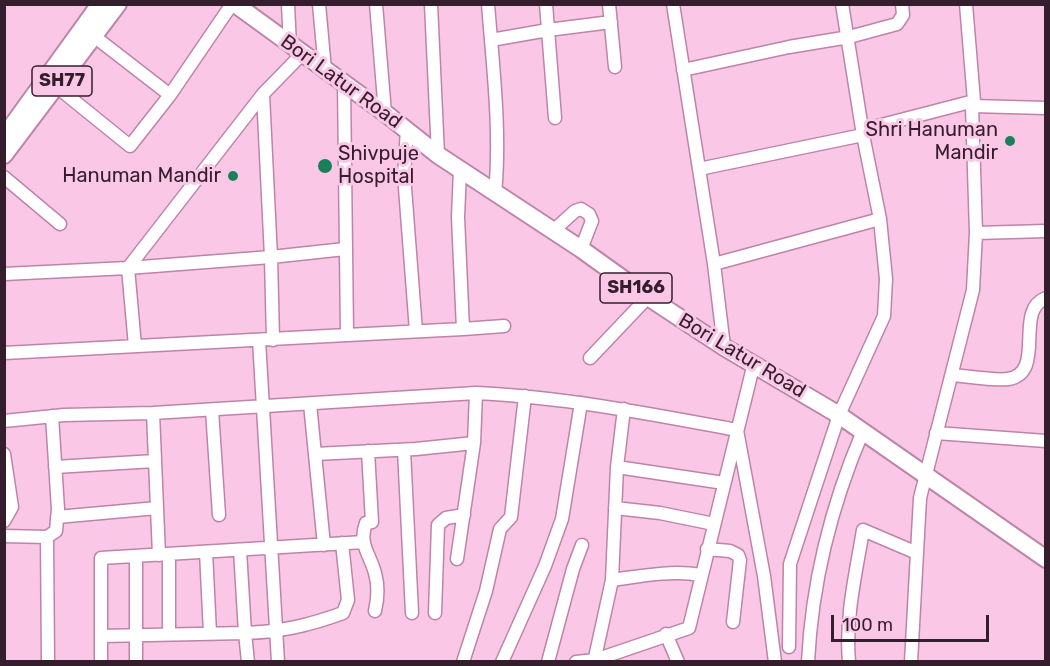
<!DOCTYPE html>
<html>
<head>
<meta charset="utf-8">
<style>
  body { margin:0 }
  #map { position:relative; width:1050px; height:666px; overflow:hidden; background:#fac8e6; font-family:Rubik,sans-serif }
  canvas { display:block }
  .frame { position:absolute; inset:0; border:6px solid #341d2c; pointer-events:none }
  .scale { position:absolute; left:831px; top:615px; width:158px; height:27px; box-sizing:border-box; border:3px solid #341d2c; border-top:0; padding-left:8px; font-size:18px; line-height:21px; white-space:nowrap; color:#341d2c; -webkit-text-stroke:4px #fac8e6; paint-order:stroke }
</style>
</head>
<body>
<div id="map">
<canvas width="1050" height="666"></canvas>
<div class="frame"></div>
<div class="scale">100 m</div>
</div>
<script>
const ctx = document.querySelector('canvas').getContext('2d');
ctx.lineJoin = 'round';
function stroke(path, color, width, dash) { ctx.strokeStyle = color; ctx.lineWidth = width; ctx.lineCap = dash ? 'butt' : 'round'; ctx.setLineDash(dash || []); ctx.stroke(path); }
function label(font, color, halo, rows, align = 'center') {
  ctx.font = font + ' Rubik,sans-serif'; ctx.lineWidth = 6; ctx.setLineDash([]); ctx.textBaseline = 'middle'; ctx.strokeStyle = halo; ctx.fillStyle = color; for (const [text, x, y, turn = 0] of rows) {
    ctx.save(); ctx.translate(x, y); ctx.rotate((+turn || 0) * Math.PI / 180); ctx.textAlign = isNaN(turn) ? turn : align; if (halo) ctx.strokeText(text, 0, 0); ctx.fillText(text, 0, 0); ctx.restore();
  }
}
const minor = new Path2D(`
  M288,4L290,46
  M319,4L325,70
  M376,4L385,113
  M431,4L438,155
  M488,4C493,68 501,131 495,194
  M546,4L555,118
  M609,4L615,67
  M673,4L714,264L724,347
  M966,4L974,101L972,106L1046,108
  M95,37L170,95L232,4
  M491,40L548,30L611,22
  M683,70L789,47L849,37L897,24L903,15L902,4
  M57,87L130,146L170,95
  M407,130L404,175L416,331
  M862,130L974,101
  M699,169L863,135
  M4,177L60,224
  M553,231L575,211L581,209L589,214L592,221L581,249
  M976,233L1046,231
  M714,264L880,219
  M4,274L128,268L263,94L302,54
  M463,329L504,326
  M347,335L463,329L458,217L460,170
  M259,340L278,662
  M273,340L271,257L345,249
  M135,346L128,268L271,257L263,94
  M4,353L347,335L344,83
  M590,358L648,297
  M952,375C965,376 996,381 1008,379C1047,373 1013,310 1046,298
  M310,404L324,545
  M212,410L219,515
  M153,413L159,555
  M4,421L64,415L153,413L476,393C564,397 651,414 737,430L764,576L775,662
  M936,433L1046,441
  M404,450L412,613
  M368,451L372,522L366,523C358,544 370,554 375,573C379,587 378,598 375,611
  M4,454L12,507L4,521
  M315,454L416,449L474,443
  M55,467L155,461
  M617,467L724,483
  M615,508L660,513L714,524
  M57,517L157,508
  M4,536L47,537L48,662
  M47,537L56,531L58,509L52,416
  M707,549L730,551L738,555L740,560L733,622
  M206,552L210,633
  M136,556V662
  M457,559L474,443L476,393
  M612,580C641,576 672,570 701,575
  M435,613L438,525L446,518L464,515
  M169,634V554
  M666,634L678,662
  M101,636L245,633L240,550
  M789,647L790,564L839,415L884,316L886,279L880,219L863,135L842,4
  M101,662V558L364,542
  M248,662L245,633C281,632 310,625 343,613L348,600L342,543
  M463,662L486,591L500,529L511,517L525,396
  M502,662L545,566L562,519L581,403
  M548,662L573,569L582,545
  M576,662L595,660L689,628L754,363
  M594,662L612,580L617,467L624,409
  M808,662C812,580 831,506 863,431
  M849,662C845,617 856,573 863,530L917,553
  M911,662L920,498L973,290L976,233L972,106`);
const major = new Path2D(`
  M235,4L385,113L438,155L581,249L648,297L724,347L839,415L1046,559
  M4,137L100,4
  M4,155L118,4`);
stroke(minor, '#be84a7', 15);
stroke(major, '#be84a7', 20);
stroke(minor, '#fff', 12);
stroke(major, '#fff', 16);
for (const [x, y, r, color] of [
  [1010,141,6,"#1a805a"],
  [325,166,8,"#1a805a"],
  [233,176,6,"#1a805a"]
]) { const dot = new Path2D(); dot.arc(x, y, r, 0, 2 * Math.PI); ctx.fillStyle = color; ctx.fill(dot); stroke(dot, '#fac8e6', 2); }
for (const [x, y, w] of [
  [62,81,60],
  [636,288,72]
]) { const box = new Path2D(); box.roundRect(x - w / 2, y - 15, w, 30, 4.5); ctx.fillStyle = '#fac8e6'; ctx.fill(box); stroke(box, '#341d2c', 1.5); }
label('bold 18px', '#341d2c', null, [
  ["SH77",62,81],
  ["SH166",636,288]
]);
label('20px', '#341d2c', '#fac8e6', [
  ["Bori Latur Road",341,82,36],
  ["Bori Latur Road",742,356,31]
]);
label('20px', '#341d2c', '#fac8e6', [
  ["Shri Hanuman",998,130],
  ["Mandir",998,153],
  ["Shivpuje",338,154,"left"],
  ["Hospital",338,177,"left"],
  ["Hanuman Mandir",221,176]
], 'right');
</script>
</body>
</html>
